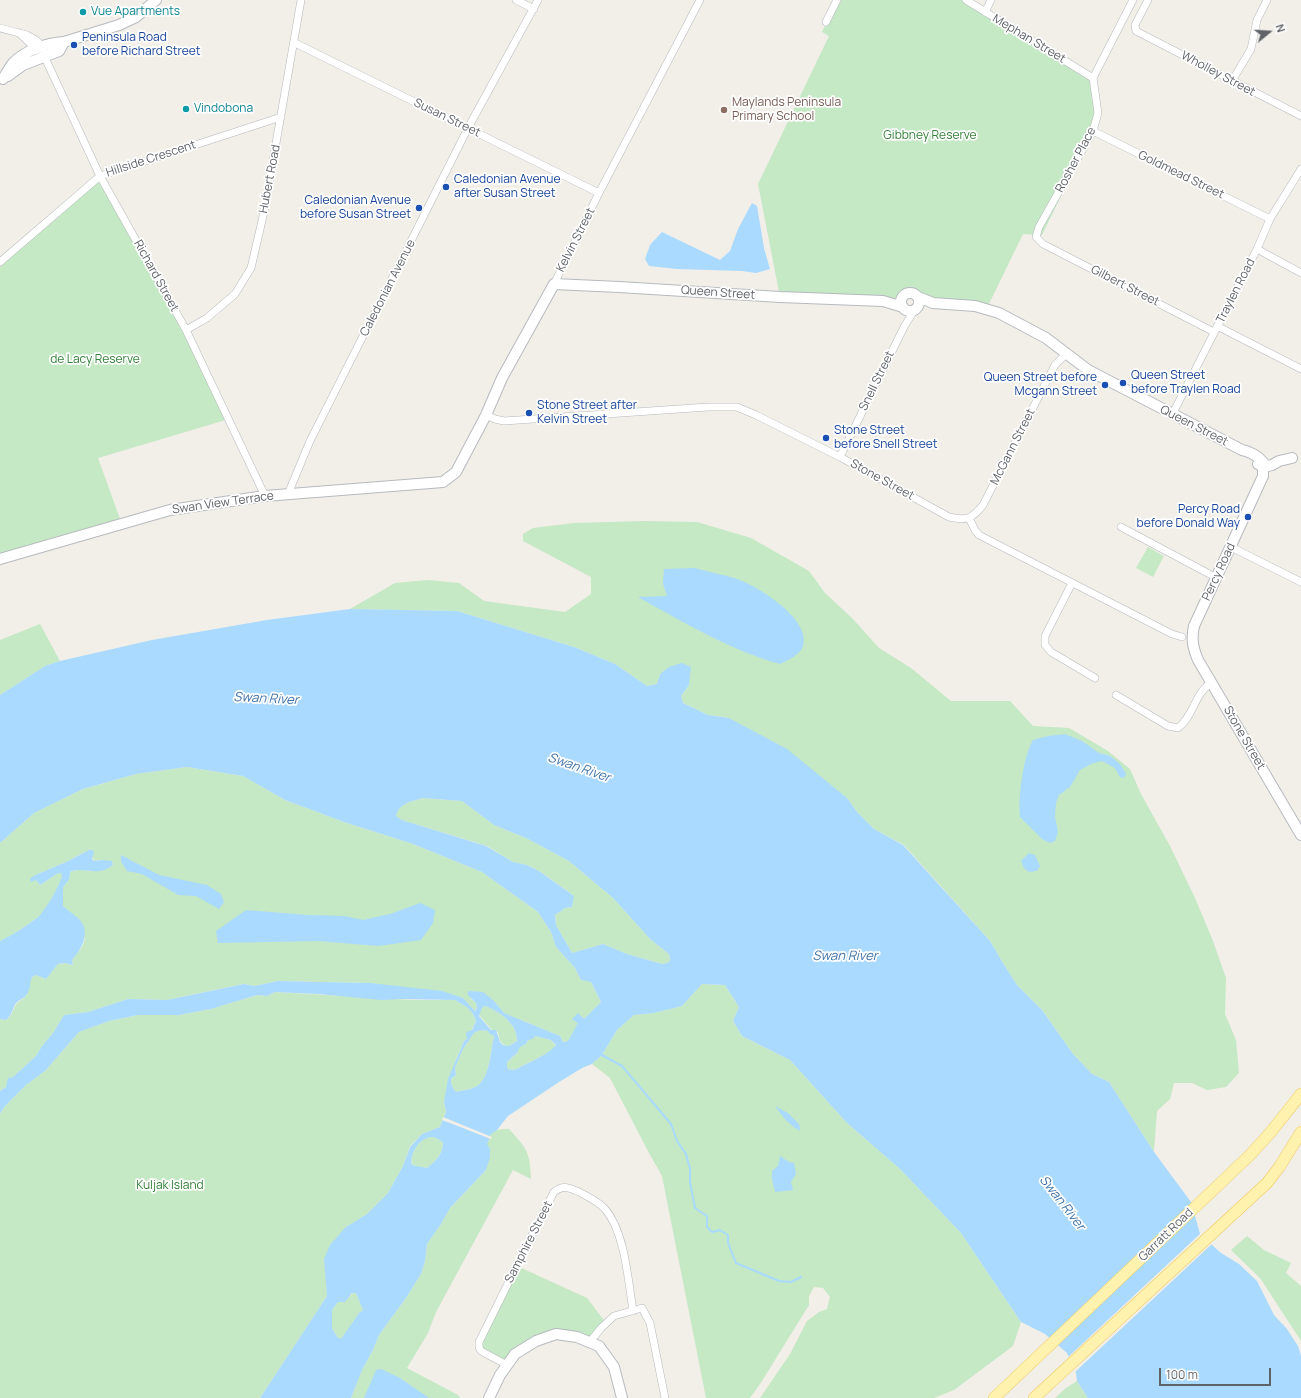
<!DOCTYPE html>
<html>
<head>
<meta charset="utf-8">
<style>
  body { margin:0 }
  #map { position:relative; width:1301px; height:1398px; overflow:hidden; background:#f1efe8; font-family:Manrope,sans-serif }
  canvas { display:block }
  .north { position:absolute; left:1249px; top:12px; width:40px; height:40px; -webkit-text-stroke:3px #fff; paint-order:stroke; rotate:72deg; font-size:11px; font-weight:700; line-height:16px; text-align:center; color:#5f6368 }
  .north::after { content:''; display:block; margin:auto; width:14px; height:18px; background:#5f6368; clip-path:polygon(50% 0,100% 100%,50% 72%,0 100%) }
  .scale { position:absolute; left:1159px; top:1368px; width:112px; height:18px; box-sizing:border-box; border:2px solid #5f6368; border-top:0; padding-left:5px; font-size:12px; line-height:14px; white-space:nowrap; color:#5f6368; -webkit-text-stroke:3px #fff; paint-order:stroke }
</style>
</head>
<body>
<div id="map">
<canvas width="1301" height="1398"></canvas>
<div class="north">N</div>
<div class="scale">100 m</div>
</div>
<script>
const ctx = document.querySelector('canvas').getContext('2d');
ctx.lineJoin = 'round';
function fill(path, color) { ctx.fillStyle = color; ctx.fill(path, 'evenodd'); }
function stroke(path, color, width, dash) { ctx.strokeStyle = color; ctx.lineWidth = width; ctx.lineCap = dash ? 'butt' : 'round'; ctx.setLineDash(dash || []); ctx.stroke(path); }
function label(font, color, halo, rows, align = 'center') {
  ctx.font = font + ' Manrope,sans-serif'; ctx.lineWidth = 3.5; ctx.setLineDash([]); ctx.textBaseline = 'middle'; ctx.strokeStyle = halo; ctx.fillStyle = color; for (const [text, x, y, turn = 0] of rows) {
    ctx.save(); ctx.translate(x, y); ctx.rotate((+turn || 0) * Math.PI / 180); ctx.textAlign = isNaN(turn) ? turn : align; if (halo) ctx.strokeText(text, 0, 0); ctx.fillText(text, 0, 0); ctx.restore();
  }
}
fill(new Path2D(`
  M837,0H966L1093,78L1098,113L1093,131L1042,235L1023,234L987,308L975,306L919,303L913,289L903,297L883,301L780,297L758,184L829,36L822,32Z
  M100,176L186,330L229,419L98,458L120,519L0,554V262Z
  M644,521L697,522L751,538L809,571L825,593L853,619L879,648L911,668L951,701H1010L1033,726L1069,728L1108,751L1130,769L1141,794L1170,846L1195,898L1213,941L1226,978L1225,1014L1236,1040L1239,1073L1226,1087L1207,1090L1192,1083H1174L1170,1099L1157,1111L1154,1152L1109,1082L1092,1074L1073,1054L1042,1010L1017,985L1003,963L990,941L904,845L874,829L857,812L847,798L729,718L708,715L683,703L681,696L689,685L660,674L657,684L647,686L615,664L574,647L457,611L350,609L395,583L428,580L459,583L484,601L565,612L591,594V577L523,541V534L533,528L574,523Z
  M1148,547L1164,556L1153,577L1136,568Z
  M40,624L60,661L45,666L0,695V640Z
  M187,767L243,776L285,800L344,822L413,844L482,872L538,912L551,932L556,947L575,968L581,980L591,982L601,1002L584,1019L578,1014L573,1019L579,1023L568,1041L563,1042L560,1036L504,1013L494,1001L470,998L476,1003L477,1008L475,1011L463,998L370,983L278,981L254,986L243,984L167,1000L128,999L88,1012L64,1015L53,1033L42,1046L36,1056L13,1077L6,1087L0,1091V1019L6,1020L11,1015L16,1004L27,995L29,984L32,977L36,975L46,979L58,964L65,963L73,965L72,960L82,947L85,939L80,921L63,906V887L69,880L70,872C86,866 95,877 113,865L102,860L94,861L89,850L66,862L33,876L40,885L58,873H61L63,876C59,887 47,909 38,917C28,925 11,936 0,941V843L34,813L83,789L136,774Z
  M423,798L462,801L494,825L526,838L569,861L613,898L651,940L669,954L670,961L667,963L662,964L627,954L603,944L572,953L556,925L555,915L565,908L572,907L573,895L539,871L527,865L513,862L487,846L402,820L395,816C400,802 411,802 423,798Z
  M702,984L725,985L739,1007L733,1021L742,1036L790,1060L847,1123L900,1169L961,1233L1021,1322L1013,1346L954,1390L934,1398H760L790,1354L807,1321L819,1312L827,1309L830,1297L823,1288L814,1287L809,1296V1305L762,1381L750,1398H706L662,1176L649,1153L610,1078L592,1064L602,1055L617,1030L634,1015L654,1013L682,1006Z
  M275,992L413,1000H455L468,1008L473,1014L476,1021L467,1039L464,1041L456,1059L444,1102L446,1112L440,1127L422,1134L410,1146L403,1166L388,1193L367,1214L346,1227L326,1279L327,1296L260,1398H0V1114L5,1106L26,1085L45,1071L79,1032L109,1021L138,1015H179L211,1009L257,995L267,996Z
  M485,1006C499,1011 518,1024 517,1041L509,1046C501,1045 499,1041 498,1032L492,1030L479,1015L482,1008Z
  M480,1030L488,1031L494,1036C491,1049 490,1078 477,1086C471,1090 463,1090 456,1092C452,1087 451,1084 451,1079L456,1075L455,1068L463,1049L474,1033Z
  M535,1036L551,1040L556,1046C550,1054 527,1063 517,1069L511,1070L507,1068V1062L517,1053L519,1047L526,1044L528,1040Z
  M509,1129C527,1149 530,1151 531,1179L513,1170L436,1312L428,1333L407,1368L458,1395L460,1398H351L362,1370L373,1350L379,1335L406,1298L421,1274L425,1261L427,1244L441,1224L450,1208L486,1170C486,1158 483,1136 496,1130C500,1129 505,1129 509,1129Z
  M434,1137L443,1142C443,1154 436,1161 427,1168L412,1165C409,1156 418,1141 427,1138C429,1137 431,1137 434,1137Z
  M1247,1236L1264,1250L1291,1263L1286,1273L1301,1286V1341L1260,1278L1231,1250Z
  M517,1266L587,1298L606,1323L590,1342L577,1337L536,1341L507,1365L481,1351L479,1342Z
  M353,1293H356L363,1310L359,1313L341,1340L337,1337L332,1328V1310L338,1302L347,1299Z
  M1077,1381L1088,1398H1055L1066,1388Z`), '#c5e8c5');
fill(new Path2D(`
  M752,203L757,206L764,248L770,269L756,273L742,271L677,269L649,266L645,259L650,245L662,232L720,260L730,251L738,229Z
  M695,568C708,572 721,574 734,578C755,584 812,619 803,646C800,655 788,660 780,664C730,650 683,622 638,597L667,596L663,584L664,569Z
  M350,609L457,611L574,647L615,664L647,686L657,684L660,674L669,667L682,663L691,667L689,685L681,696L683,703L708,715L729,718L787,749L847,798L857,812L874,829L903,845L990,941L1003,963L1017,985L1042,1010L1073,1054L1092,1074L1109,1082L1154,1152L1191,1202L1200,1234L1221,1253L1239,1264L1257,1281L1274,1315L1287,1329L1298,1346L1301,1356V1398H1088L1077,1381L1076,1373L1067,1353L1045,1334L1021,1322L961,1233L900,1169L847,1123L790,1060L742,1036L733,1021L739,1007L725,985L702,984L682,1006L654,1013L634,1015L617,1030L602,1055L592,1064L582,1068L559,1082L508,1116L497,1130L491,1134L487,1144L490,1149V1157L486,1170L450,1208L441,1224L427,1244L425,1261L421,1274L406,1298L379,1335L373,1350L362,1370L351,1398H260L327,1296L324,1259L330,1245L346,1227L367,1214L388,1193L403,1166L410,1147L422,1134L440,1127L446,1112L444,1102L448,1079L464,1041L467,1039L466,1033L469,1031L472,1030L476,1021L473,1014L468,1008L455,1000L402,999L382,1000L318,994L275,992L267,996L257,995L211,1009L179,1015H138L109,1021L79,1032L45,1071L26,1085L5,1106L0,1114V1091L6,1087L8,1078L13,1077L36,1056L42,1046L53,1033L64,1015L88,1012L128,999L167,1000L244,984L254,986L278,981L322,982L370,983L442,991L463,998L475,1011L477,1008L476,1003L467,994L469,991L483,992L494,1001L504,1013L560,1036L563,1042L568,1041L578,1023L572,1019L578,1013L584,1019L601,1002L591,982L581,980L575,968L556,947L551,932L538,912L482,872L413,844L344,822L285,800L243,776L187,767L136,774L83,789L34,813L0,843V695L45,666L60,661L152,640L267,620ZM423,798L462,801L494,825L526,838L569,861L613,898L651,940L669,954L670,961L667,963L662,964L627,954L603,944L572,953L556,925L555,915L565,908L572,907L574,896L539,871L527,865L513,862L486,846L402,820L396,816C400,802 411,802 423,798ZM485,1006C499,1011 518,1024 517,1041L509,1046L503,1045L500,1042L496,1030H491L479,1016L482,1008ZM480,1030L488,1031L490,1034L494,1036C491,1049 490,1078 477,1086C471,1090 463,1090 456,1092C452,1087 451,1084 451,1079L456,1075L455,1068L463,1049L474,1033ZM535,1036L551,1040L556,1045C550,1054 527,1063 517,1069L511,1070L507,1068V1062L517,1053L520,1047L526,1044L528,1040L533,1039ZM434,1137L443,1142C443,1154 436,1161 427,1168L412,1165C409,1156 418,1141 427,1138C429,1137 431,1137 434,1137ZM352,1293H356L363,1310L359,1313L341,1339L337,1337L332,1328V1310L338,1302H345Z
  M1065,734L1082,741L1099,753L1110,756L1120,764L1126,774L1124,778L1120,777L1115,768L1102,761L1091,764L1080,770L1070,787L1059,795L1056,803L1055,817L1058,832L1055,841L1050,843L1042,839L1020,817C1018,796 1023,758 1033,740L1048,736Z
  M89,850H92L94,852L92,859L94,861L102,860L112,861L113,865C110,867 107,869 104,870C93,874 81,867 70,872L69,880L63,887V906C68,911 75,915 80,920C91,934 81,950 72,960L73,965L65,963L58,964L46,979L36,975L32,977C29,984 31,987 28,992C26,998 20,999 16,1003C12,1009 13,1014 6,1020L0,1019V941C11,936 28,925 38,917C46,909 59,887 62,876L61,873H58L40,885L36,880L31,882L30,879L33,876L66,862Z
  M1029,853L1035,855L1040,866L1037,871L1029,872L1024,868L1021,861Z
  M121,855L159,875L207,885L221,894L224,902L219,909L196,896L178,895L142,874L127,871L121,861Z
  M420,903L435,910L433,923L421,940L378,946L318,941L218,943L216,931L246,910L307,915L345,916L363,920L390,914Z
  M775,1106L788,1113L799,1124L800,1131C789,1125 782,1116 775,1106Z
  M780,1156L789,1162L794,1163L796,1174L791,1182L793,1190L775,1192L772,1179V1171L778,1166Z
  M381,1369L400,1378L429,1398H364L376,1370Z`), '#aadaff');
fill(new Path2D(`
  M443,1117L492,1137L491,1139L442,1120Z
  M1202,1232L1213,1243L1074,1373L1067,1358Z`), '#f1efe8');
stroke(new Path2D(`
  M602,1055L622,1066L671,1124L677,1141L686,1154L690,1169V1182L695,1208L707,1216V1227L712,1232L720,1230L728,1235V1243L736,1263L779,1281L791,1282L801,1277`), '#aadaff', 2);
const street = new Path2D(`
  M516,0L534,9
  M966,0L1093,78
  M1148,0L1135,25L1136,31L1301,116
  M985,12L991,0
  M826,22L837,0
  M0,28L27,35L36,40L42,46L46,60L100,176L186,330L265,496
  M19,33L37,50
  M295,43L599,193
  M1093,78L1098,113L1093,131L1039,227L1036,237L1043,244L1214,332
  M1093,78L1133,0
  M1232,81L1251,49L1257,20L1267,0
  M1093,131L1270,219
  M1257,249L1301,273
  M0,262L100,176L281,117
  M554,284L599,193L700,0
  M1217,326L1301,369
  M186,330L207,318L235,294L251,268L264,212L301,0
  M486,415L495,419L504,421L708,407H737L756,415L840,457L949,517C966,521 972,519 983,505L1055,365L1066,354
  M1172,415L1257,249L1270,219L1301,169
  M840,457L904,327L915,309
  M288,494L310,441L468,128L538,0
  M969,518L975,530L979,535L1172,634L1182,637
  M1121,527L1217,578
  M1231,547L1301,582
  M1072,583L1045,636V645L1051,652L1095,678
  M1116,695L1168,726L1178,728C1194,716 1194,694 1211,683
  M590,1342L601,1328L614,1316L642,1308L650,1323L665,1398
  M507,1365L481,1351L479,1347V1342L535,1229L554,1192C563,1184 570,1188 579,1192C588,1197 598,1201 605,1209C625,1232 628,1280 633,1311`);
const secondary = new Path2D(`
  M8,76L23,65L59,51L64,42
  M3,79C6,74 9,68 13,63C26,50 46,43 64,42L119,25L136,17L156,0
  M901 302a9 9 0 1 1 18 0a9 9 0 1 1-18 0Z
  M918,297L933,303L975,306L999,313L1046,338L1088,370L1242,450C1249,451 1258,456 1263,462
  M1263,462V476L1194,626C1191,639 1193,648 1198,660L1301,835
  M1258,464L1263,467L1272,465L1279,461L1292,458
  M0,559L170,510L265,496L443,482L456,472L486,415L502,378L554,284L619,287L780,297L883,301L903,307
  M489,1398L500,1375L515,1354L536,1341L556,1334L577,1337L599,1346L614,1367L622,1398`);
const primary = new Path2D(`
  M994,1398L1250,1155L1270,1133L1301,1094
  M1034,1398L1267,1183L1280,1166L1301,1132`);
stroke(street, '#b5b8bc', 8);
stroke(secondary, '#b6babf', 12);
stroke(primary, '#f2c960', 12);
stroke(street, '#fff', 7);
stroke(secondary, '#fff', 10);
stroke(primary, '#fff2af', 11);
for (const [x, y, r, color] of [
  [83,12,4,"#0f9aa8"],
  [74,45,4,"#1a4fb4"],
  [186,109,4,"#0f9aa8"],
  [724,110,4,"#8d6e63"],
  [446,187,4,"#1a4fb4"],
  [419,208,4,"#1a4fb4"],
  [1123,383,4,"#1a4fb4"],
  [1105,385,4,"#1a4fb4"],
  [529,413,4,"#1a4fb4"],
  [826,438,4,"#1a4fb4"],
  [1248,517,4,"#1a4fb4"]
]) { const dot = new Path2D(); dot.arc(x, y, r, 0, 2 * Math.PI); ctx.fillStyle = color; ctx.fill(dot); stroke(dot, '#fff', 1.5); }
label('12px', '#0d838f', '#fff', [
  ["Vue Apartments",91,12],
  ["Vindobona",194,109]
], 'left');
label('12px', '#164399', '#fff', [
  ["Peninsula Road",82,38],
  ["before Richard Street",82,52],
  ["Caledonian Avenue",454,180],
  ["after Susan Street",454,194],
  ["Caledonian Avenue",411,201,"right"],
  ["before Susan Street",411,215,"right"],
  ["Queen Street",1131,376],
  ["before Traylen Road",1131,390],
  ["Queen Street before",1097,378,"right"],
  ["Mcgann Street",1097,392,"right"],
  ["Stone Street after",537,406],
  ["Kelvin Street",537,420],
  ["Stone Street",834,431],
  ["before Snell Street",834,445],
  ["Percy Road",1240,510,"right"],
  ["before Donald Way",1240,524,"right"]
], 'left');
label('12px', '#5f6368', '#fff', [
  ["Mephan Street",1029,39,31],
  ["Wholley Street",1218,74,28],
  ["Susan Street",447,118,26],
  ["Hillside Crescent",151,159,-18],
  ["Rosher Place",1076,160,-62],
  ["Goldmead Street",1181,175,26],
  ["Hubert Road",270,179,-79],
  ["Kelvin Street",576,240,-63],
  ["Richard Street",156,276,61],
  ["Gilbert Street",1125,286,27],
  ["Caledonian Avenue",388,288,-63],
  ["Traylen Road",1236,291,-63],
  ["Queen Street",718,293,4],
  ["Snell Street",877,381,-64],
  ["Queen Street",1194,426,27],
  ["McGann Street",1013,447,-63],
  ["Stone Street",882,480,29],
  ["Swan View Terrace",223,503,-8],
  ["Percy Road",1219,572,-65],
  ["Stone Street",1244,738,60],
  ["Garratt Road",1166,1235,-44],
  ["Samphire Street",529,1242,-63]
]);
label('12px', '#785e54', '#fff', [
  ["Maylands Peninsula",732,103],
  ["Primary School",732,117]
], 'left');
label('12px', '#348238', '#fff', [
  ["Gibbney Reserve",930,136],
  ["de Lacy Reserve",95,360],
  ["Kuljak Island",170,1186]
]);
label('italic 13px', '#4174aa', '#fff', [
  ["Swan River",266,699,3],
  ["Swan River",579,768,19],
  ["Swan River",845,956],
  ["Swan River",1062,1203,52]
]);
</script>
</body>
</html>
